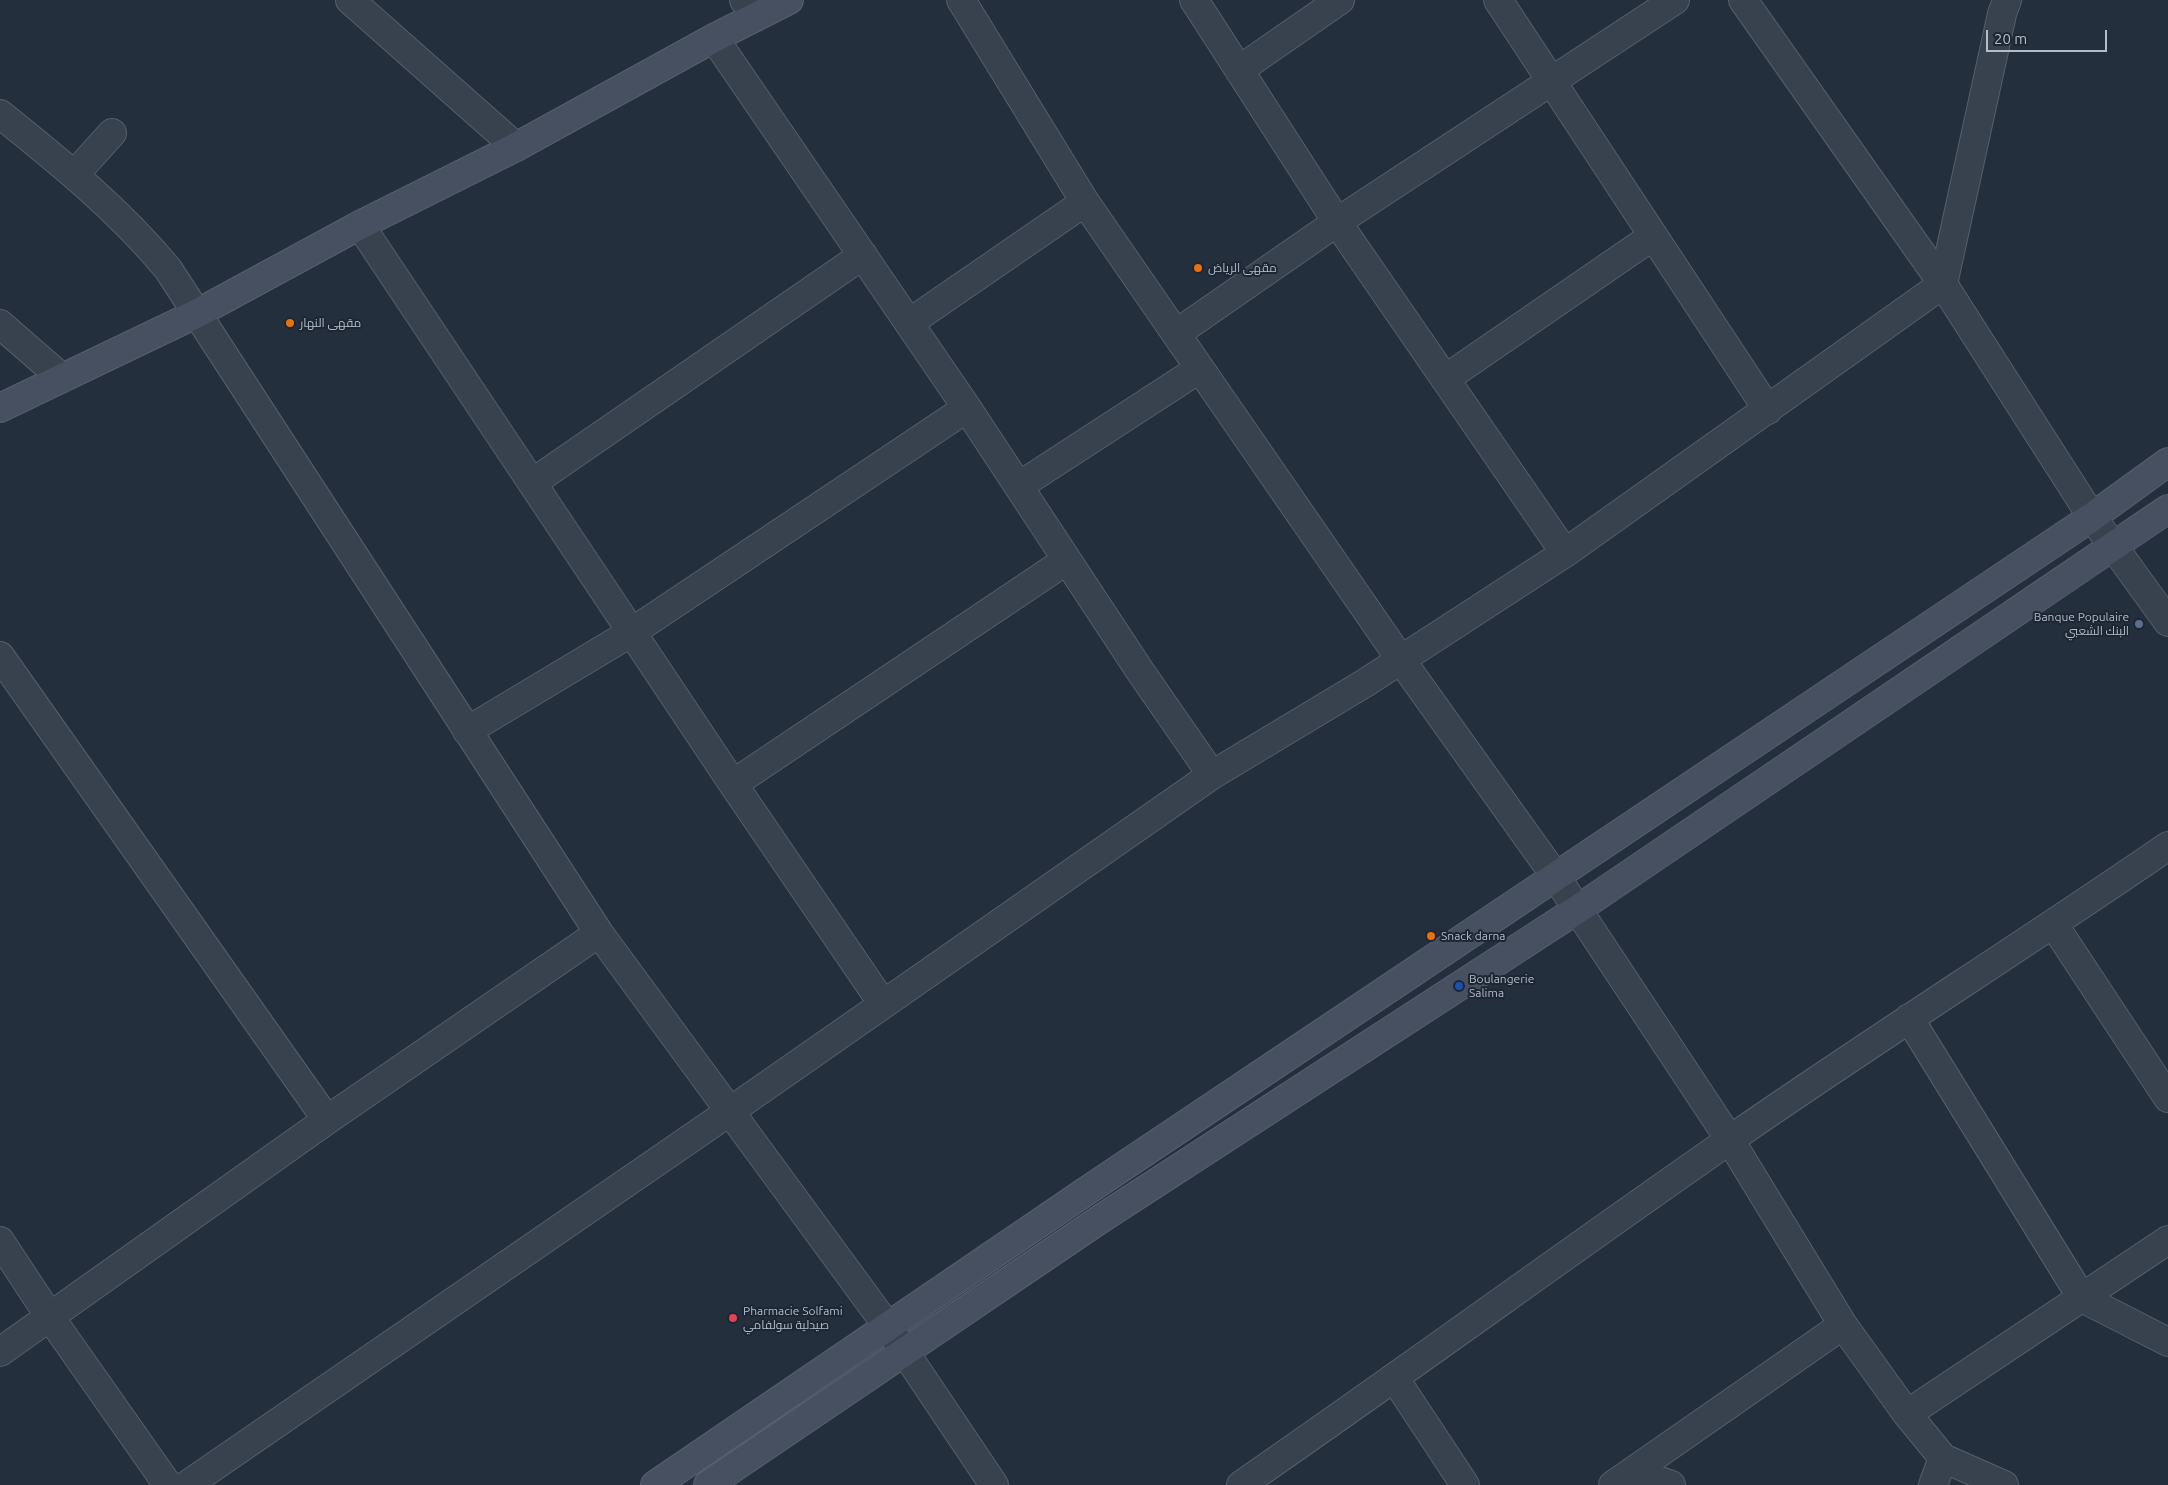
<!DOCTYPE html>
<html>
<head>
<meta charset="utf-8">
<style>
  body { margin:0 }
  #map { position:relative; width:2168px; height:1485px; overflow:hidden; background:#242f3e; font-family:Ubuntu,sans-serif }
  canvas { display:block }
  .scale { position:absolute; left:1986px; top:30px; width:121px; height:22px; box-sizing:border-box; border:2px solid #b4bcc9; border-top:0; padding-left:6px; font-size:15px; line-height:18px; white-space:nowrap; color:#b4bcc9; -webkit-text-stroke:4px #1d2633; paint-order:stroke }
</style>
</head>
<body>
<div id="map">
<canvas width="2168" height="1485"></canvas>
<div class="scale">20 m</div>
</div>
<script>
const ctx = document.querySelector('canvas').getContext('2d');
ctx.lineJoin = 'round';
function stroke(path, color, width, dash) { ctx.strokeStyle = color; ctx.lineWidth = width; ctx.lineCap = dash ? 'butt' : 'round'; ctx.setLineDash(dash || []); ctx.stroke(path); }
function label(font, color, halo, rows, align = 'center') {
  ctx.font = font + ' Ubuntu,Cairo,sans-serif'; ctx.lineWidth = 4; ctx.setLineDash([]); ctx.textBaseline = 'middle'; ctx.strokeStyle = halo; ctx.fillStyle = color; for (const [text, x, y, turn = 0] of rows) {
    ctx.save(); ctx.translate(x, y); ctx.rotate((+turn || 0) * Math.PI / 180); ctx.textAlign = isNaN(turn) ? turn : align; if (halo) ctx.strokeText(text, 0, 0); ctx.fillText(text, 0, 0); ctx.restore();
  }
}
const street = new Path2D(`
  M350,0L516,147
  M744,0L761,14
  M961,0L1085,202L1401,660L1556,877L1730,1140L1843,1325L1907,1414L1943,1458L2004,1485
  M1498,0L1768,410
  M1743,0L1943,284L2092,517L2168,622
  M1239,70L1340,0
  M0,114C60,162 119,210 168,269L599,933L888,1327L994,1485
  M75,174L112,133
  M360,225L733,784L883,1004
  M909,323L1085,202
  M0,324L62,378
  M1177,333L1337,222L1194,0
  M1445,379L1653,236
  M967,408L1140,671L1212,775
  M532,483L863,255
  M1019,486L1199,369
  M1565,553L1337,222L1675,0
  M0,656L327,1120
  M467,731L632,632L967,408L714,38
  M733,784L1067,560
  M2054,925L2168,1098
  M1909,1018L2082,1298L2168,1342
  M0,1241L50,1317L168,1485
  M0,1352L327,1120L599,933
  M1395,1379L1465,1485
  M1907,1414L2168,1240
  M1634,1472L1671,1485
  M187,1485L729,1112L1212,775L1365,683L1565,553L1943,284L2002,14L2007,0
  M1241,1485C1406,1371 1567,1253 1731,1139C1875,1039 2024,945 2168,846
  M1613,1485L1843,1325
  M1933,1485L1943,1458`);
const secondary = new Path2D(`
  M0,408L196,314L360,225L516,147L714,38L789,0
  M655,1485L1085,1192L2092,517L2168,462
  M708,1485L1102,1218L1578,909L2168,509`);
stroke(street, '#565f6c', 30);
stroke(secondary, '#565f6c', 30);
stroke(street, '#38414e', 28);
stroke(secondary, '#465061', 28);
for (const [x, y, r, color] of [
  [1198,268,5,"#e8710a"],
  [290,323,5,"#e8710a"],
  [2139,624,5,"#5c6f8a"],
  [1431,936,5,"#e8710a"],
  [1459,986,5,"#1a4fb4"],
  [733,1318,5,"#e0444e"]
]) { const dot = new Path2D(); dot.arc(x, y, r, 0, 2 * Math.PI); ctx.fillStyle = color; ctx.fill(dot); stroke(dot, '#1d2633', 2); }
label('12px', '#b4bcc9', '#1d2633', [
  ["مقهى الرياض",1208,268],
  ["مقهى النهار",300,323],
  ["Banque Populaire",2129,617,"right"],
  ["البنك الشعبي",2129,631,"right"],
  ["Snack darna",1441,936],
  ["Boulangerie",1469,979],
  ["Salima",1469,993],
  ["Pharmacie Solfami",743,1311],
  ["صيدلية سولفامي",743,1325]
], 'left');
</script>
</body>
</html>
